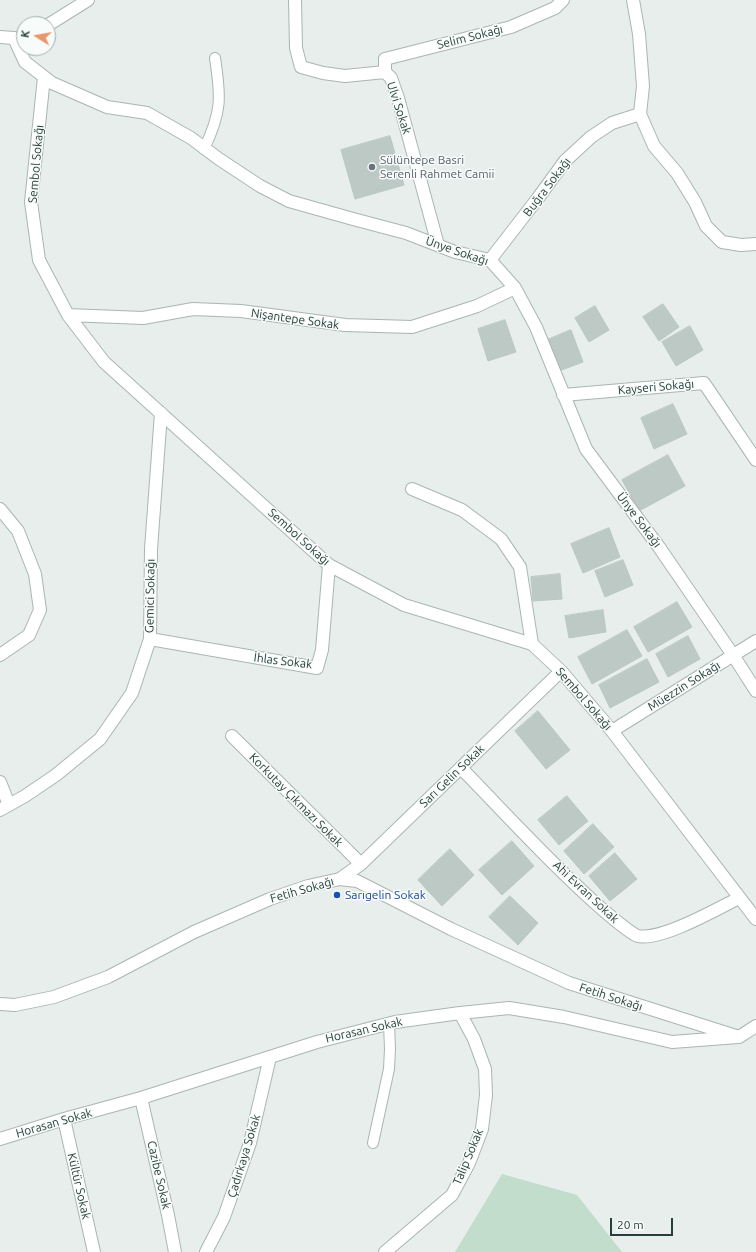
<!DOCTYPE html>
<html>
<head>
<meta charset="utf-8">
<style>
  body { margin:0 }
  #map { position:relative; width:756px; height:1252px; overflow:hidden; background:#e7eeec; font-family:Ubuntu,sans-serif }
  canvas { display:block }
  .north { position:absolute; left:16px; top:16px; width:40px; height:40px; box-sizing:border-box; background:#f7fbf9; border:1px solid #a4b0ad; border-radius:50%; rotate:281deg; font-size:11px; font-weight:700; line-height:16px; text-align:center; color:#273f3b }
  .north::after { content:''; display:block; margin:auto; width:14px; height:18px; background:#e7976c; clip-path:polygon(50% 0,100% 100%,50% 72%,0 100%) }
  .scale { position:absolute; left:610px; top:1218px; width:63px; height:18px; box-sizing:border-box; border:2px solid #273f3b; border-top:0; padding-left:5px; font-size:12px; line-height:14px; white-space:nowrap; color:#273f3b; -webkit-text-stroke:3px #f7fbf9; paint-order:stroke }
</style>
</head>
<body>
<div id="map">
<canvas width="756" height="1252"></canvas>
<div class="north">K</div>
<div class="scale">20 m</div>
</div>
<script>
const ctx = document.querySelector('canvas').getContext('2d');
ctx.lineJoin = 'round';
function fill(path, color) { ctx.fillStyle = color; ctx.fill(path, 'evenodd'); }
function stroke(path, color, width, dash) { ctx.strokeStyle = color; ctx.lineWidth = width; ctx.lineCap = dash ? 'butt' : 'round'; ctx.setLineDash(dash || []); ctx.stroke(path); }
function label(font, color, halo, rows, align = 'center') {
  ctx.font = font + ' Ubuntu,sans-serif'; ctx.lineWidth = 3; ctx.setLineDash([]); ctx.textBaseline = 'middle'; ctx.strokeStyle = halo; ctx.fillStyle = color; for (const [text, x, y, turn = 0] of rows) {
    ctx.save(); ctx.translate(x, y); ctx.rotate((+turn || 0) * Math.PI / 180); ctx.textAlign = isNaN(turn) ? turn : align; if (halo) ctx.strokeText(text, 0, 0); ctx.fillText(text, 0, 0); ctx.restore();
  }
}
fill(new Path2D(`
  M502,1174L577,1195L622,1252H455Z`), '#c2ddcc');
const building = new Path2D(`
  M390,136L404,185L355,199L341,150Z
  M663,304L679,327L659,341L643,317Z
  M595,306L609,330L589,342L575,318Z
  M505,320L516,352L488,361L478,329Z
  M690,326L703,350L676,366L662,342Z
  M571,330L583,362L559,371L547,340Z
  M673,404L687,434L654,449L641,418Z
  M668,455L685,486L639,511L622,480Z
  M609,528L620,557L583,573L571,544Z
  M623,560L633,585L605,597L595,571Z
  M560,574L562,599L533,601L531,577Z
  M677,602L692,627L648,652L634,627Z
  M603,610L606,632L569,638L565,616Z
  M627,630L642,656L592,684L578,657Z
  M688,636L700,659L668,677L656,654Z
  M647,659L659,682L610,708L599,685Z
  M538,711L570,750L546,769L515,731Z
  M567,796L588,821L559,845L538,820Z
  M593,824L614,847L584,874L564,851Z
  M512,841L534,866L502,895L479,870Z
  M450,849L474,875L442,906L418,880Z
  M615,853L637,879L610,901L589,876Z
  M510,896L538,923L518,945L489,917Z`);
fill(building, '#bcc9c5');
stroke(building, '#b9c7c3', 1);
const service = new Path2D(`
  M204,149C222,112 221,97 215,58
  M373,1143L389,1069L390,1049L389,1023`);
const minor = new Path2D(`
  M295,0L296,48L301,67L323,73L345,76L385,72L391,78L398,98L438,245
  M48,25L88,0
  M0,37L14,38L25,62L52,83L107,107L147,113L191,138L219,159L260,186L289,201L353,219L406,233L455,252L490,260L515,288L536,327L586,449L659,547L733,655L756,691
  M385,72V59L511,27L555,8L563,0
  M44,77L31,202L39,260L68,315L104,362L329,565L404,605L532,644L561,671L612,731L756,919
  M640,114L654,146L677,173L695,202L706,226L722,242L741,245L756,244
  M490,260L538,198L565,161L591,137L612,123L640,114L643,86L639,34L633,0
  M68,315L143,318L193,309L241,311L345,325L412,327L477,306L515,288
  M563,395L704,383L756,460
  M412,489L462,510L501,539L520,567L532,644
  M0,509L18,531L35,574L40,610L29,635L0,655
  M150,639L317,668L322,650L329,565
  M612,731L756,641
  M232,736L361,864
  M461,768C507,815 552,865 602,909C609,915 631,934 638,936C661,941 717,909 739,898
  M0,782L9,805
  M0,810L25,796L56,775L100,739L132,693L150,639L151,549L161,413
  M340,879L361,864L561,671
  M141,1098L168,1215L175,1252
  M64,1119L94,1252
  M0,1139L64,1119L141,1098L317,1042L395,1022L460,1013L509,1008L564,1017L672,1042L738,1037
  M206,1252L224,1217L250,1143L270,1057
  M385,1252L452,1195L469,1163L482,1129L486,1095L485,1069L474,1039L460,1013`);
const tertiary = new Path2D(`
  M0,1004L15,1005L54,997L108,977L194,932L270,899L308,886L340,879L357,881L451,929L569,983L739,1037L756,1026`);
stroke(service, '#aab6b3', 12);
stroke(minor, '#aab6b3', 14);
stroke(tertiary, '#aab6b3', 14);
stroke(service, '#fff', 10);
stroke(minor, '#fff', 12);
stroke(tertiary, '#fff', 12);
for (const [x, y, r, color] of [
  [372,167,4,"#6b7280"],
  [337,895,4,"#1a4fb4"]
]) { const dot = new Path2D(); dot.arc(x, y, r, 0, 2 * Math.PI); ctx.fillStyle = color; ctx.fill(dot); stroke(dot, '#f7fbf9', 1.5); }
label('12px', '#273f3b', '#f7fbf9', [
  ["Selim Sokağı",470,37,-14],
  ["Ulvi Sokak",399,108,72],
  ["Sembol Sokağı",36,164,-85],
  ["Buğra Sokağı",547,187,-53],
  ["Ünye Sokağı",457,251,19],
  ["Nişantepe Sokak",295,319,8],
  ["Kayseri Sokağı",656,387,-5],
  ["Ünye Sokağı",639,520,53],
  ["Sembol Sokağı",299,537,42],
  ["Gemici Sokağı",150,596,-89],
  ["İhlas Sokak",283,661,7],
  ["Müezzin Sokağı",684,686,-32],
  ["Sembol Sokağı",584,699,49],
  ["Sarı Gelin Sokak",452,776,-44],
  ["Korkutay Çıkmazı Sokak",296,800,45],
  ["Fetih Sokağı",302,890,-16],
  ["Ahi Evran Sokak",586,892,43],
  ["Fetih Sokağı",611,997,18],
  ["Horasan Sokak",364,1030,-13],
  ["Horasan Sokak",54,1123,-16],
  ["Çadırkaya Sokak",244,1156,-73],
  ["Talip Sokak",468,1157,-67],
  ["Cazibe Sokak",159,1175,77],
  ["Kültür Sokak",79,1186,77]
]);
label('12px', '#5b616d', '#f7fbf9', [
  ["Sülüntepe Basri",380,160],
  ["Serenli Rahmet Camii",380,174]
], 'left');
label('12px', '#164399', '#f7fbf9', [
  ["Sarıgelin Sokak",345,895]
], 'left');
</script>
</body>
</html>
